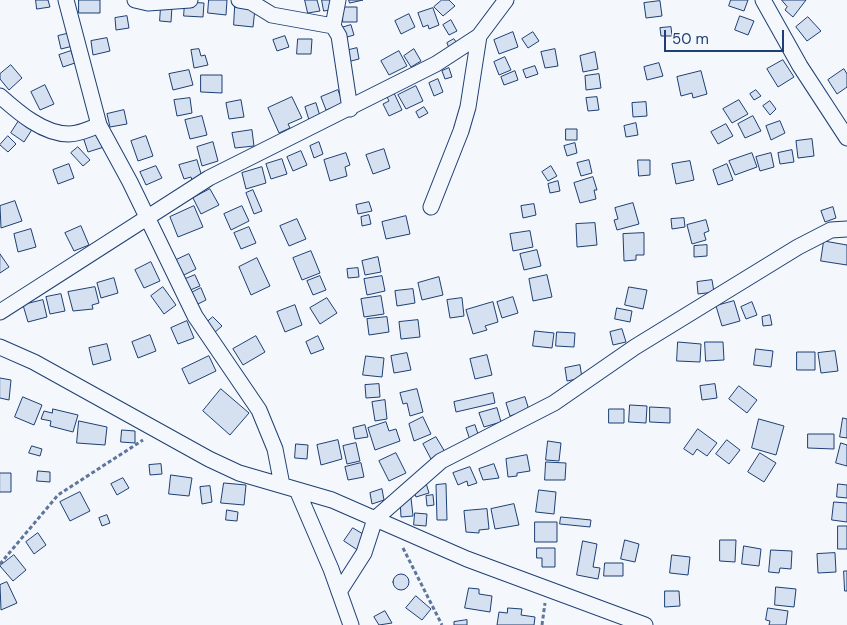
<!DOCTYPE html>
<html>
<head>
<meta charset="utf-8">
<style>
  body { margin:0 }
  #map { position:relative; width:847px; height:625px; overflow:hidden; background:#f4f7fb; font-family:"DM Sans",sans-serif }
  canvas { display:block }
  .scale { position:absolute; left:664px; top:30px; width:120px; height:22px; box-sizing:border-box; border:2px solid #1d3f73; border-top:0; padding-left:6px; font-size:15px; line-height:18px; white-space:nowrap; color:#1d3f73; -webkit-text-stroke:4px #f4f7fb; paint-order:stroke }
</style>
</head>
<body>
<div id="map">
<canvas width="847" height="625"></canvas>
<div class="scale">50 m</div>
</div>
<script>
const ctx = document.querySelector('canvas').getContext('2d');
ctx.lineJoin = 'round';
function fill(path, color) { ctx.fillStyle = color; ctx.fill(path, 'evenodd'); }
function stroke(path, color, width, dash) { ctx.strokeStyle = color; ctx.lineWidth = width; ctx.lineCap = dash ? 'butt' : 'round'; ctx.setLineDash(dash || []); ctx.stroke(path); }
const building = new Path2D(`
  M36,0H48L50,7L37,9Z
  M79,0H100V13H79Z
  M209,0H227L226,15L208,13Z
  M305,0H317L320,11L308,13Z
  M322,0H333L335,9L324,11Z
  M349,0H363L350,3Z
  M442,0H449L455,6L443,16L434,7Z
  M731,0H748L744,11L729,6Z
  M782,0H806L793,17L785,10L787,7Z
  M660,1L662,16L646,18L644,3Z
  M185,2L204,3L203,17L184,16Z
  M161,6H172L171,22L160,21Z
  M235,7L255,9L253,27L234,25Z
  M343,7H357V22H343Z
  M433,8L439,25L429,29L428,25L423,27L418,13Z
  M409,14L415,27L401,34L395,21Z
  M127,16L129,28L116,30L115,18Z
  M740,16L754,21L748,35L735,30Z
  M808,17L821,31L807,41L796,27Z
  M451,20L457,31L449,35L443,25Z
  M351,25L354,35L344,38L341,28Z
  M671,27L672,36H661L660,28Z
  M513,32L518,47L499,54L494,40Z
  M533,32L539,41L528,48L522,39Z
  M70,33L73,46L61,49L58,36Z
  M285,36L289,47L277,51L273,40Z
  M107,38L110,51L93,55L91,41Z
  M298,39H312L311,54H297Z
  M454,39L457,43L449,48L447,43Z
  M357,48L359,59L347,62L345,51Z
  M199,49L201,56L205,55L208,65L194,68L191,50Z
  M414,49L421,61L411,67L404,56Z
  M555,49L558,66L545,68L541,52Z
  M71,51L75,63L63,67L59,55Z
  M399,51L407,66L389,75L381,61Z
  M595,52L598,69L583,72L580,56Z
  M505,57L511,70L499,75L494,62Z
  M783,60L794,77L778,87L767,69Z
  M659,63L663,76L647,80L644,67Z
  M11,65L22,78L9,90L0,79V74Z
  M535,66L538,74L526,78L523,70Z
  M449,68L452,77L445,79L442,71Z
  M844,69L847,74V87L837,94L828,80Z
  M189,70L193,85L173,90L169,74Z
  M515,71L518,80L504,85L501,77Z
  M701,71L707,94L693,98L692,93L681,96L677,77Z
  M599,74L601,88L586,90L585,76Z
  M201,75H222V93L201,92Z
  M438,79L443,92L434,96L429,83Z
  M45,85L54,104L40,110L31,92Z
  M416,86L423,101L406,109L398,95Z
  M338,90L343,104L326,110L321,97Z
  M756,90L761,96L754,100L750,94Z
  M394,93L402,110L389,116L383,104L389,101L387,97Z
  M292,97L302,118L288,124L290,128L279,133L268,108Z
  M597,97L599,110L588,111L586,98Z
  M190,98L192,113L177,116L174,100Z
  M241,100L244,117L229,119L226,103Z
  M739,100L748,114L732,123L723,109Z
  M770,101L776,109L770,115L763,106Z
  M646,102L647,116L633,117L632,103Z
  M316,103L320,116L309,120L305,107Z
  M424,107L428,113L419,118L416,112Z
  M124,110L127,124L110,127L107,114Z
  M202,116L207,135L190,139L185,120Z
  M753,116L761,131L745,138L738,124Z
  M20,119L33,128L24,142L11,133Z
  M780,121L785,133L771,140L766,126Z
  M636,123L638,135L626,137L624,126Z
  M726,124L733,136L718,144L711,132Z
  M566,129H577V140H566Z
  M98,130L104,147L88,152L82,134Z
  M252,130L254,146L235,148L232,133Z
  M8,136L16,144L8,152L0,145Z
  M146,136L153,156L138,161L131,141Z
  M812,139L814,156L798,158L796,141Z
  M213,142L218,161L202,166L197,147Z
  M319,142L323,154L314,158L310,146Z
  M575,143L577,153L567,156L564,146Z
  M78,147L90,160L83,166L71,153Z
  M384,149L390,168L373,174L366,155Z
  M792,150L794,162L780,164L778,153Z
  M301,151L307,165L293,171L287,157Z
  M346,153L350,165L345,167L347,176L330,181L324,160Z
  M752,153L757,167L735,175L729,161Z
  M771,153L774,167L760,171L756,157Z
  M282,159L287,174L271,179L266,164Z
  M197,160L202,177L192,180L191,177L184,179L179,165Z
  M589,160L592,173L581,176L577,163Z
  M638,160H650V175L639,176Z
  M690,161L694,180L676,184L672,164Z
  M69,164L74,178L58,184L53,170Z
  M727,164L733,180L718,185L713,170Z
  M156,166L162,178L146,185L140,172Z
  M551,166L557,176L548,181L542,172Z
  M262,167L266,183L246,189L242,173Z
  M593,177L597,190H594L596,199L580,203L574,183Z
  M558,181L560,191L550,193L548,184Z
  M210,189L219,205L201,214L193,198Z
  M253,190L262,211L254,214L246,193Z
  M15,201L22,221L1,228L0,206Z
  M369,202L372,211L358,214L356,205Z
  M633,203L639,224L617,230L614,220L618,219L615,208Z
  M534,204L536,215L523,218L521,206Z
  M194,206L203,227L178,237L170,217Z
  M242,206L249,221L231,230L224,214Z
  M833,207L836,218L825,222L821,211Z
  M369,215L371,224L362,226L361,217Z
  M406,216L410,234L386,239L382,222Z
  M684,218L685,227L672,229L671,219Z
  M297,219L306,239L289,246L280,226Z
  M706,220L709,231L704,233L706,240L692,244L687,225Z
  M595,223L597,245L577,247L576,224Z
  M81,226L89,245L74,251L65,233Z
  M249,227L256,243L241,249L234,233Z
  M31,229L36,247L18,252L14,234Z
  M530,231L533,247L513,251L510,234Z
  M644,233V255H636V260L624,261L623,234Z
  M824,241L847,245V265L821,261Z
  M707,245V256L694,257V246Z
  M537,250L541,266L524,270L520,254Z
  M311,251L320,273L302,280L293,258Z
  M0,254L9,267L0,273Z
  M189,254L196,269L182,276L174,261Z
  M378,257L381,272L365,275L362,261Z
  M257,258L270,286L251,295L239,267Z
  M151,262L160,281L144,288L135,270Z
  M358,268L359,277L348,278L347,269Z
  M195,275L200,286L188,291L183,280Z
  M547,275L552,297L533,301L529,279Z
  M320,276L326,290L313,295L307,281Z
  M382,276L385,291L367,295L364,279Z
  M439,277L443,295L422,300L418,283Z
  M114,278L118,293L101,298L97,283Z
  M712,280L714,292L698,294L697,282Z
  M95,287L99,303L92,305L93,309L73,311L68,292Z
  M163,287L176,305L164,314L151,296Z
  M629,287L647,290L643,309L625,305Z
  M201,288L206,300L194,306L189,294Z
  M413,289L415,303L397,306L395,291Z
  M61,294L65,311L50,314L46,297Z
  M381,296L384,314L364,317L361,299Z
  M513,297L518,313L502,318L497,302Z
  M327,298L337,313L320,324L310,308Z
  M462,298L464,316L450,318L447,300Z
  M43,300L47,317L28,322L23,305Z
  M734,301L740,321L722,326L716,306Z
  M493,302L498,322L485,326L487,330L473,334L466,310Z
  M752,302L757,315L746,319L741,307Z
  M295,305L302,325L285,332L277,312Z
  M617,308L632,311L630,322L615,319Z
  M770,315L772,325L763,326L762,317Z
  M213,317L222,326L214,333L206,323Z
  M387,317L389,332L369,335L367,319Z
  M418,320L420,337L401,339L399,322Z
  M187,321L194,338L178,344L171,328Z
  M622,329L626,342L613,345L610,332Z
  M535,331L554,333L552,348L533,346Z
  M557,332L575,333L574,347L556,346Z
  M150,335L156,351L138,358L132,342Z
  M256,336L265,352L243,365L233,349Z
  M318,336L324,349L311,354L306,342Z
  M678,342L701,344L700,362L677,361Z
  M705,342H723L724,360L706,361Z
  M107,344L111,360L93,365L89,348Z
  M756,349L773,351L771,367L754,365Z
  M835,351L838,371L821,373L818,353Z
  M797,352H815V370H797Z
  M407,353L411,370L394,373L391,356Z
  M487,355L492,375L475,379L470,359Z
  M209,356L216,371L189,384L182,369Z
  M366,356L384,358L382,377L363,375Z
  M580,365L582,378L567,381L565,368Z
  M0,378L11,380L9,400L0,398Z
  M379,384L380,397L366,398L365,385Z
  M715,384L717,398L702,400L700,386Z
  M739,386L757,400L747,413L729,399Z
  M221,389L249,413L230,435L203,411Z
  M417,389L423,412L410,416L407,403L403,404L400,393Z
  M493,393L495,403L456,412L454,402Z
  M23,397L42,405L34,425L15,417Z
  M525,397L529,410L510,416L506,403Z
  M385,400L387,419L375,421L372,402Z
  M630,405L647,406L646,423L629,422Z
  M650,407L670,408V423L650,422Z
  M497,408L501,422L484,427L479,413Z
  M53,409L78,415L73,432L50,426L51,421L41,419L44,411L52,413Z
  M609,409H624V423H609Z
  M423,417L431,434L414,441L409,424Z
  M843,418L847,419V438L840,437Z
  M759,419L784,426L776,455L752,448Z
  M79,421L107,427L105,445L77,443Z
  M386,422L389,431L396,429L400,441L375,450L368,428Z
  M365,425L368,437L355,439L353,428Z
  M475,425L479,437L470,440L466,428Z
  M698,429L717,443L707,456L697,449L693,455L684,449Z
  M122,430L135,431V443L121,442Z
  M808,434H834V449L808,448Z
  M436,437L445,452L431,459L423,444Z
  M338,440L342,459L321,465L317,445Z
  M727,440L740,450L729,464L716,454Z
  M548,441L561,443L559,461L546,460Z
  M356,443L360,461L347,464L343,446Z
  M841,443L847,445V466L836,463Z
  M296,444L308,445L307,459L295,458Z
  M32,446L42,449L40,456L29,453Z
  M396,453L406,473L389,481L379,461Z
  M760,453L776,463L764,482L748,472Z
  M527,455L530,471L517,473V476L508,477L506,459Z
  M546,462L566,463L565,480H545Z
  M361,463L364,477L348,480L345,467Z
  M161,464L162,474L150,475L149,465Z
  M494,464L499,478L483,480L479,469Z
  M470,467L477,483L468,486L467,481L458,485L453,473Z
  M38,471L50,472V482L37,481Z
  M0,473H11V492H0Z
  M171,475L192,478L189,496L169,494Z
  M123,478L129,488L117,495L111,484Z
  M224,483L246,485L244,505L221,503Z
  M426,483L429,493L416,497L412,487Z
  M446,484L447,520H437L436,485Z
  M838,484L847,485V498L837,497Z
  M210,486L212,502L202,504L200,487Z
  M382,489L384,500L372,504L370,493Z
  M539,490L556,492L554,514L536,512Z
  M80,492L90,511L70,521L60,502Z
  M433,495L434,505L427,506L426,496Z
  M411,498L413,516L401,517L400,499Z
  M834,502L847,503V522L832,520Z
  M514,504L519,525L495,529L491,509Z
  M487,509L489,529L479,530V533L466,532L464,511Z
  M227,510L238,512L237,521L226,520Z
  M415,513L427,514L426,526L414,525Z
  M107,515L110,523L102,526L99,518Z
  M561,517L591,520L590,527L560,524Z
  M535,522H557V542H535Z
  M838,526H847V549H838Z
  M353,528L368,537L359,551L344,541Z
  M38,533L46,545L34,554L26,542Z
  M625,540L639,544L635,562L621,559Z
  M720,540H736L735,562L720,561Z
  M583,541L597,544L593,567L600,568L598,579L577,575Z
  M744,546L761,549L759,566L742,564Z
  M537,548H555V567H542V558H537Z
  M771,550L792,551L791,569L780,568L779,573L769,572Z
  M835,553L836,572L818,573L817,554Z
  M14,555L26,570L13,581L0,566Z
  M672,555L690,557L688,575L670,573Z
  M605,563H623V576H604Z
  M844,571H847V591H845Z
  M393 582a8 8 0 1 1 16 0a8 8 0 1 1-16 0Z
  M7,582L17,603L1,610L0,585Z
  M776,587L796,589L794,607L775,605Z
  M469,588L479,589V594L492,596L490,612L465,608Z
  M665,591H679L680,606L665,607Z
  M416,596L431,609L422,620L406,608Z
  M508,608L522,609L521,615L535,617L534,625H497L499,612L507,613Z
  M768,608L788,611L786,625H769L770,621L766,620Z
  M385,611L392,623L379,625L374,617Z
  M467,620V625H454V622Z`);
fill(building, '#d5e0f0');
stroke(building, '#1d3f73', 1);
const minor = new Path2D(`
  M66,0L99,125L130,182L195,316L259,410L275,449L282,485
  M135,0L148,3L190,0
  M239,0L251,2L272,15L333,26L339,36L350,109
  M763,0L800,66L847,138
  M333,26L338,0
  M0,96C18,112 43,134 69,134C79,134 90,129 99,125
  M431,207L461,131L468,107L479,36
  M0,312L209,178L436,64L479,36L506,0
  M0,347L34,362L209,459L239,473L332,500L467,559L645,625
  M297,490L331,569L351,625
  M339,592L364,553L375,519L441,461L554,403L635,347L798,247L831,230L847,229`);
stroke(minor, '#1d3f73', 17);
stroke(new Path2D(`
  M403,548L442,625
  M0,564L58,495L143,440
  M542,625L545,603`), '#5e769c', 3, [4, 2.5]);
stroke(minor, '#f4f7fb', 15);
</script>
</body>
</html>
